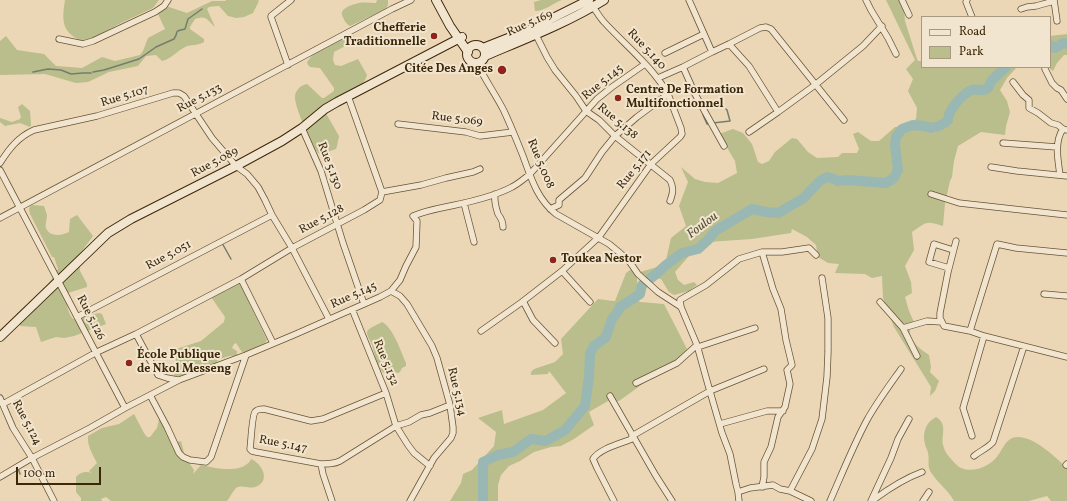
<!DOCTYPE html>
<html>
<head>
<meta charset="utf-8">
<style>
  body { margin:0 }
  #map { position:relative; width:1067px; height:501px; overflow:hidden; background:#ebd7b6; font-family:Vollkorn,serif }
  canvas { display:block }
  .legend { position:absolute; left:921px; top:16px; width:130px; height:52px; box-sizing:border-box; background:#f2e5d0; border:1px solid #a99980; margin:0; padding:5px 7px; list-style:none; font-size:12px; color:#3c2809 }
  .legend li { display:flex; align-items:center; gap:8px; height:20px }
  .legend b { width:20px; border:1px solid #a99980 }
  .scale { position:absolute; left:16px; top:467px; width:85px; height:18px; box-sizing:border-box; border:2px solid #3c2809; border-top:0; padding-left:5px; font-size:12px; line-height:14px; white-space:nowrap; color:#3c2809; -webkit-text-stroke:3px #f2e5d0; paint-order:stroke }
</style>
</head>
<body>
<div id="map">
<canvas width="1067" height="501"></canvas>
<ul class="legend">
<li><b style="height:5px;background:#f2e5d0"></b>Road</li>
<li><b style="height:11px;background:#babd8c"></b>Park</li>
</ul>
<div class="scale">100 m</div>
</div>
<script>
const ctx = document.querySelector('canvas').getContext('2d');
ctx.lineJoin = 'round';
function fill(path, color) { ctx.fillStyle = color; ctx.fill(path, 'evenodd'); }
function stroke(path, color, width, dash) { ctx.strokeStyle = color; ctx.lineWidth = width; ctx.lineCap = dash ? 'butt' : 'round'; ctx.setLineDash(dash || []); ctx.stroke(path); }
function label(font, color, halo, rows, align = 'center') {
  ctx.font = font + ' Vollkorn,serif'; ctx.lineWidth = 4; ctx.setLineDash([]); ctx.textBaseline = 'middle'; ctx.strokeStyle = halo; ctx.fillStyle = color; for (const [text, x, y, turn = 0] of rows) {
    ctx.save(); ctx.translate(x, y); ctx.rotate((+turn || 0) * Math.PI / 180); ctx.textAlign = isNaN(turn) ? turn : align; if (halo) ctx.strokeText(text, 0, 0); ctx.fillText(text, 0, 0); ctx.restore();
  }
}
fill(new Path2D(`
  M65,0H159L153,8L119,24L86,43C63,34 61,24 65,0Z
  M226,0H258L259,1L253,13L244,17L236,18L228,16L219,6H217L209,7L207,9L215,27C206,19 207,15 195,19L190,27V29L204,39V42C198,46 191,44 185,47C177,51 171,59 162,61L156,55L146,56L138,66L109,72L88,82L76,83L45,74L0,75V41L6,36L17,50L44,54L56,66L82,68L102,57L115,61L140,55L143,51L148,38L165,29L158,14L166,6L187,13L212,1H225Z
  M377,0H388V5L386,9L350,26C346,24 344,20 342,15C340,8 354,4 359,3C365,2 370,3 376,3Z
  M541,0H562C553,3 545,11 535,11L534,2Z
  M886,0H900L904,10L905,21L917,59L918,61H922V67H1017L1007,78L1000,90L1007,101L1010,112L1006,126L1005,135L981,132L958,146L954,161L952,177L950,181L945,203L943,226C925,221 928,221 912,232L914,250L905,266L911,282L912,293L905,297L909,311L916,327L910,329C908,340 920,349 929,355L931,367L930,372L939,381L935,391L930,396L931,387L894,327L883,298L882,276L872,278L865,274L835,273L839,264L828,263L818,257L816,245L807,237L792,229L791,233L752,239L708,242L695,249L675,272L678,280L684,285L694,282L697,285L689,291L674,295L669,292L661,279L637,274V299L640,302L664,304L687,349V352L619,401H608L589,412L594,425L574,439L561,446L551,447L534,452L520,461L509,466L501,475L498,485V501H450L461,483L463,474L472,470L494,446L496,432L478,418L502,410L504,424L543,410L566,393L549,371L548,374L531,375V372L534,369L555,362L563,354L561,339L598,299L613,301H615L626,273L630,270H632L637,273L657,267L666,260L671,238L686,226L679,206L688,182L681,167L695,179L705,182L718,183L737,173L735,161L719,134L733,129L743,133L752,144L758,162L762,164L769,161L775,152L792,138L797,139L808,152L817,158L838,157L842,153H857L859,149L853,134L858,132L871,141H879L895,127L908,125L916,119L917,108L908,91L913,79L906,69L915,60Z
  M351,34L353,35L355,40L353,42L334,52L333,60L335,65L341,66L358,59L367,75C362,92 339,101 324,110L339,136L337,146L336,149L321,154L318,153L315,149C308,134 298,116 295,99C294,92 300,85 307,84L322,98H324L334,91V88L320,68L310,67L308,65L307,62L318,48Z
  M1067,34V55H1064L1057,63L1053,71L1048,67H1050V36Z
  M22,104L30,111L31,125L30,127L20,123L5,126L0,122V118L12,122L20,119L21,117L18,107Z
  M33,205L44,206C45,209 46,212 47,215C47,219 45,225 46,228C50,238 63,235 69,232L70,219L77,215L93,236L79,255L80,271L87,284V287L68,293C66,302 67,312 73,319L99,313L102,314L106,324L74,336L64,338L56,337L41,342L36,327L20,326V323L36,304L58,269L54,257H52L30,214L29,209L30,206Z
  M240,282L244,288L249,303L267,340L265,343L246,353L242,352L236,343L234,344L232,348L237,351V356C231,355 223,357 217,361V369L213,371L208,372L204,369L184,376H174L176,361L172,352L173,350L201,341L224,322L225,317L211,297Z
  M382,322C393,327 401,352 406,363V366L402,368L400,372L398,373L390,371L384,373C376,367 375,354 372,345C370,340 365,334 368,330C371,327 379,324 382,322Z
  M134,414L144,433L147,437H150L157,428L159,419L166,423L177,442L181,441L185,457L194,470L193,474L201,465C214,468 236,473 247,464C249,463 250,461 251,459C263,464 271,482 255,487C249,489 242,484 236,488C233,491 230,497 227,501H111L106,497L101,499L102,501H81V498L76,492V477C80,472 86,471 92,473L89,471L97,463C93,455 87,446 88,436L102,428L119,424Z
  M936,417C948,424 941,434 943,445C945,452 948,456 952,460C955,463 958,467 961,468C973,473 987,467 995,459C1003,451 1005,437 1018,437C1035,437 1055,457 1067,468V501H1051L1047,496L1029,501H954C948,490 939,484 932,474C926,466 930,461 928,453C928,450 925,447 925,444C922,433 926,422 936,417Z`), '#babd8c');
stroke(new Path2D(`
  M33,72L48,69L61,70L71,74L83,73H91
  M93,72L104,70L139,59L156,47L174,39C180,30 172,32 185,29L188,19L202,9
  M703,115L707,124H710
  M713,123L730,121L727,110L726,109
  M222,243L231,259
  M18,468L20,474`), '#747e70', 1.5);
stroke(new Path2D(`
  M1050,45L1055,48L1063,43L1067,44
  M483,501V462L498,455L513,452L531,439L546,441L565,430L585,406L589,377L590,354L594,346L606,337L612,319L619,310L620,307L640,294L642,285L655,275L666,265L682,253L698,249L709,239L715,231L752,209L766,212L778,213L804,198L810,191L820,181L827,177L834,179L838,181L848,180L886,183L894,178L898,170L895,144L896,137L902,129L913,125L924,126L931,128L939,126L946,122L948,120C948,110 963,93 972,90C975,89 979,90 982,90C983,90 987,89 988,88L992,80L1006,67`), '#99b8b4', 10);
const street = new Path2D(`
  M866,0L871,10L888,38L896,54
  M902,0L909,15
  M967,0L966,2L972,17
  M1054,0L1057,21
  M1021,9L1027,7L1036,6L1054,1
  M536,35L547,57L555,70L576,96L586,111L599,120L615,136L670,180C674,188 673,193 670,201
  M59,39L83,44L93,41L155,12L164,6L168,0
  M729,44L749,66L778,112
  M712,52L729,44L760,28L766,27L771,29L844,120
  M665,53L704,34
  M477,63C485,80 496,95 504,111C511,126 517,141 523,156C531,178 537,199 556,214L609,244L620,253L629,261L638,274L658,292L681,307L697,345L707,381L722,433L730,454L736,484L738,492L739,501
  M288,65L271,17V16L291,0
  M683,67L695,94L724,146
  M1045,69L1052,83L1057,88L1061,90L1067,99
  M658,78L683,67L712,52L689,0
  M1013,82L1023,95L1029,100V108L1038,113L1051,123L1058,125L1063,129L1067,130
  M398,124L466,132L480,136L513,132
  M302,128L321,171L343,243L364,304
  M749,132L778,112L815,85L863,46L882,26
  M1003,143L1057,147
  M0,163C9,149 18,137 34,130L97,116L173,93H179L184,96L212,138L236,166L247,174L258,187L265,200L272,215L292,248L329,319
  M991,167L1017,171L1067,176
  M0,170L125,408
  M1060,175C1058,160 1054,142 1063,129
  M382,192L421,185L446,178L473,172L480,169
  M495,194C494,201 496,208 498,214C501,218 503,222 503,227
  M931,194L959,203L1067,215
  M464,203L474,242
  M550,209L559,205V200L585,178L602,152L615,136L637,117L668,94C652,66 626,46 604,22C600,18 597,12 593,7
  M0,218L392,9L411,0
  M956,241L948,272L940,313V318L944,326L970,331L984,336L1067,357
  M762,252L773,289L781,309L786,340L792,365L787,370L790,384L785,407L778,417L771,447L764,462V477L762,487
  M949,268L929,262L934,244L953,250
  M562,271L590,302
  M391,291L400,296L407,304L432,346L437,358L450,405L453,427V433L451,438L434,458L410,501
  M1044,294L1067,296
  M523,301L533,320L555,343
  M880,302L903,328L927,321L942,322
  M681,307L680,300L706,285L739,259L762,252H782L809,248L816,255
  M352,309L386,393L396,426L408,445L414,453L430,466
  M77,317L272,215
  M903,328L917,356
  M481,331L522,302L562,271L599,237L651,164L680,137L682,134L681,128L668,94
  M970,331L997,244L1016,248L1067,253
  M136,334L158,375L167,378L178,380
  M273,343L241,279L292,248L364,210L380,200L382,192L348,96
  M698,347L755,328
  M636,383L677,363L697,345
  M386,393L323,419L311,421L264,409C261,409 257,409 255,412C252,416 251,442 250,449L252,451L256,452L321,464C329,464 334,464 340,461L396,426L409,422L421,415L430,413L450,405
  M150,395L167,427L179,453L183,457L190,460L206,462L211,457L246,355
  M610,396L656,476L672,501
  M0,398L13,428L32,458L54,501
  M3,404L95,353L136,334L241,279
  M720,424L767,411H783
  M632,436L710,391L764,369
  M972,436L963,408L984,336
  M974,456C980,451 988,448 993,442L1024,346
  M321,464L323,474L332,501
  M1066,465L1067,464
  M0,477L32,458L90,428L125,408L179,380L246,355L296,334L380,297L391,291L400,280L406,266L416,247L417,221L413,216C427,210 441,208 455,205C474,201 495,196 512,187C518,184 524,179 530,174L597,99L612,87L645,64
  M790,491L812,449L822,419L827,377L828,352V318L822,278
  M738,492L750,488L773,485L780,489L790,491L811,501
  M614,501L597,468L593,459C600,448 623,443 634,438
  M830,501C842,474 853,446 867,420C877,402 889,386 901,369
  M871,501L891,458L898,439L909,419
  M872,501C888,489 903,479 922,472
  M923,501L929,492`);
const secondary = new Path2D(`
  M436,0L450,26L468,52
  M467 54a9 9 0 1 1 18 0a9 9 0 1 1-18 0Z
  M483,48L531,29L589,0
  M485,56C525,39 567,23 604,0
  M0,337L108,233L131,219L236,166L282,141L302,128L325,109L337,102L462,37`);
stroke(street, '#685434', 7);
stroke(secondary, '#3c2809', 10);
stroke(street, '#f2e5d0', 5.5);
stroke(secondary, '#f2e5d0', 8);
for (const [x, y, r, color] of [
  [434,36,4,"#8f2418"],
  [502,70,5,"#8f2418"],
  [618,98,4,"#8f2418"],
  [553,260,4,"#8f2418"],
  [129,363,4,"#8f2418"]
]) { const dot = new Path2D(); dot.arc(x, y, r, 0, 2 * Math.PI); ctx.fillStyle = color; ctx.fill(dot); stroke(dot, '#f2e5d0', 1.5); }
label('12px', '#3c2809', '#f2e5d0', [
  ["Rue 5.169",530,24,-24],
  ["Rue 5.140",646,50,47],
  ["Rue 5.145",603,83,-39],
  ["Rue 5.107",125,97,-17],
  ["Rue 5.133",200,99,-28],
  ["Rue 5.069",457,120,7],
  ["Rue 5.138",617,122,40],
  ["Rue 5.089",215,163,-28],
  ["Rue 5.008",540,164,67],
  ["Rue 5.130",329,166,69],
  ["Rue 5.171",635,170,-51],
  ["Rue 5.128",322,220,-28],
  ["Rue 5.051",169,256,-28],
  ["Rue 5.145",354,296,-24],
  ["Rue 5.126",90,318,63],
  ["Rue 5.132",385,363,68],
  ["Rue 5.134",456,392,77],
  ["Rue 5.124",26,423,62],
  ["Rue 5.147",283,445,11]
]);
label('bold 12px', '#3c2809', '#f2e5d0', [
  ["Chefferie",426,29,"right"],
  ["Traditionnelle",426,43,"right"],
  ["Citée Des Anges",493,70,"right"],
  ["Centre De Formation",626,91],
  ["Multifonctionnel",626,105],
  ["Toukea Nestor",561,260],
  ["École Publique",137,356],
  ["de Nkol Messeng",137,370]
], 'left');
label('italic 13px', '#534c34', '#f2e5d0', [
  ["Foulou",703,226,-37]
]);
</script>
</body>
</html>
